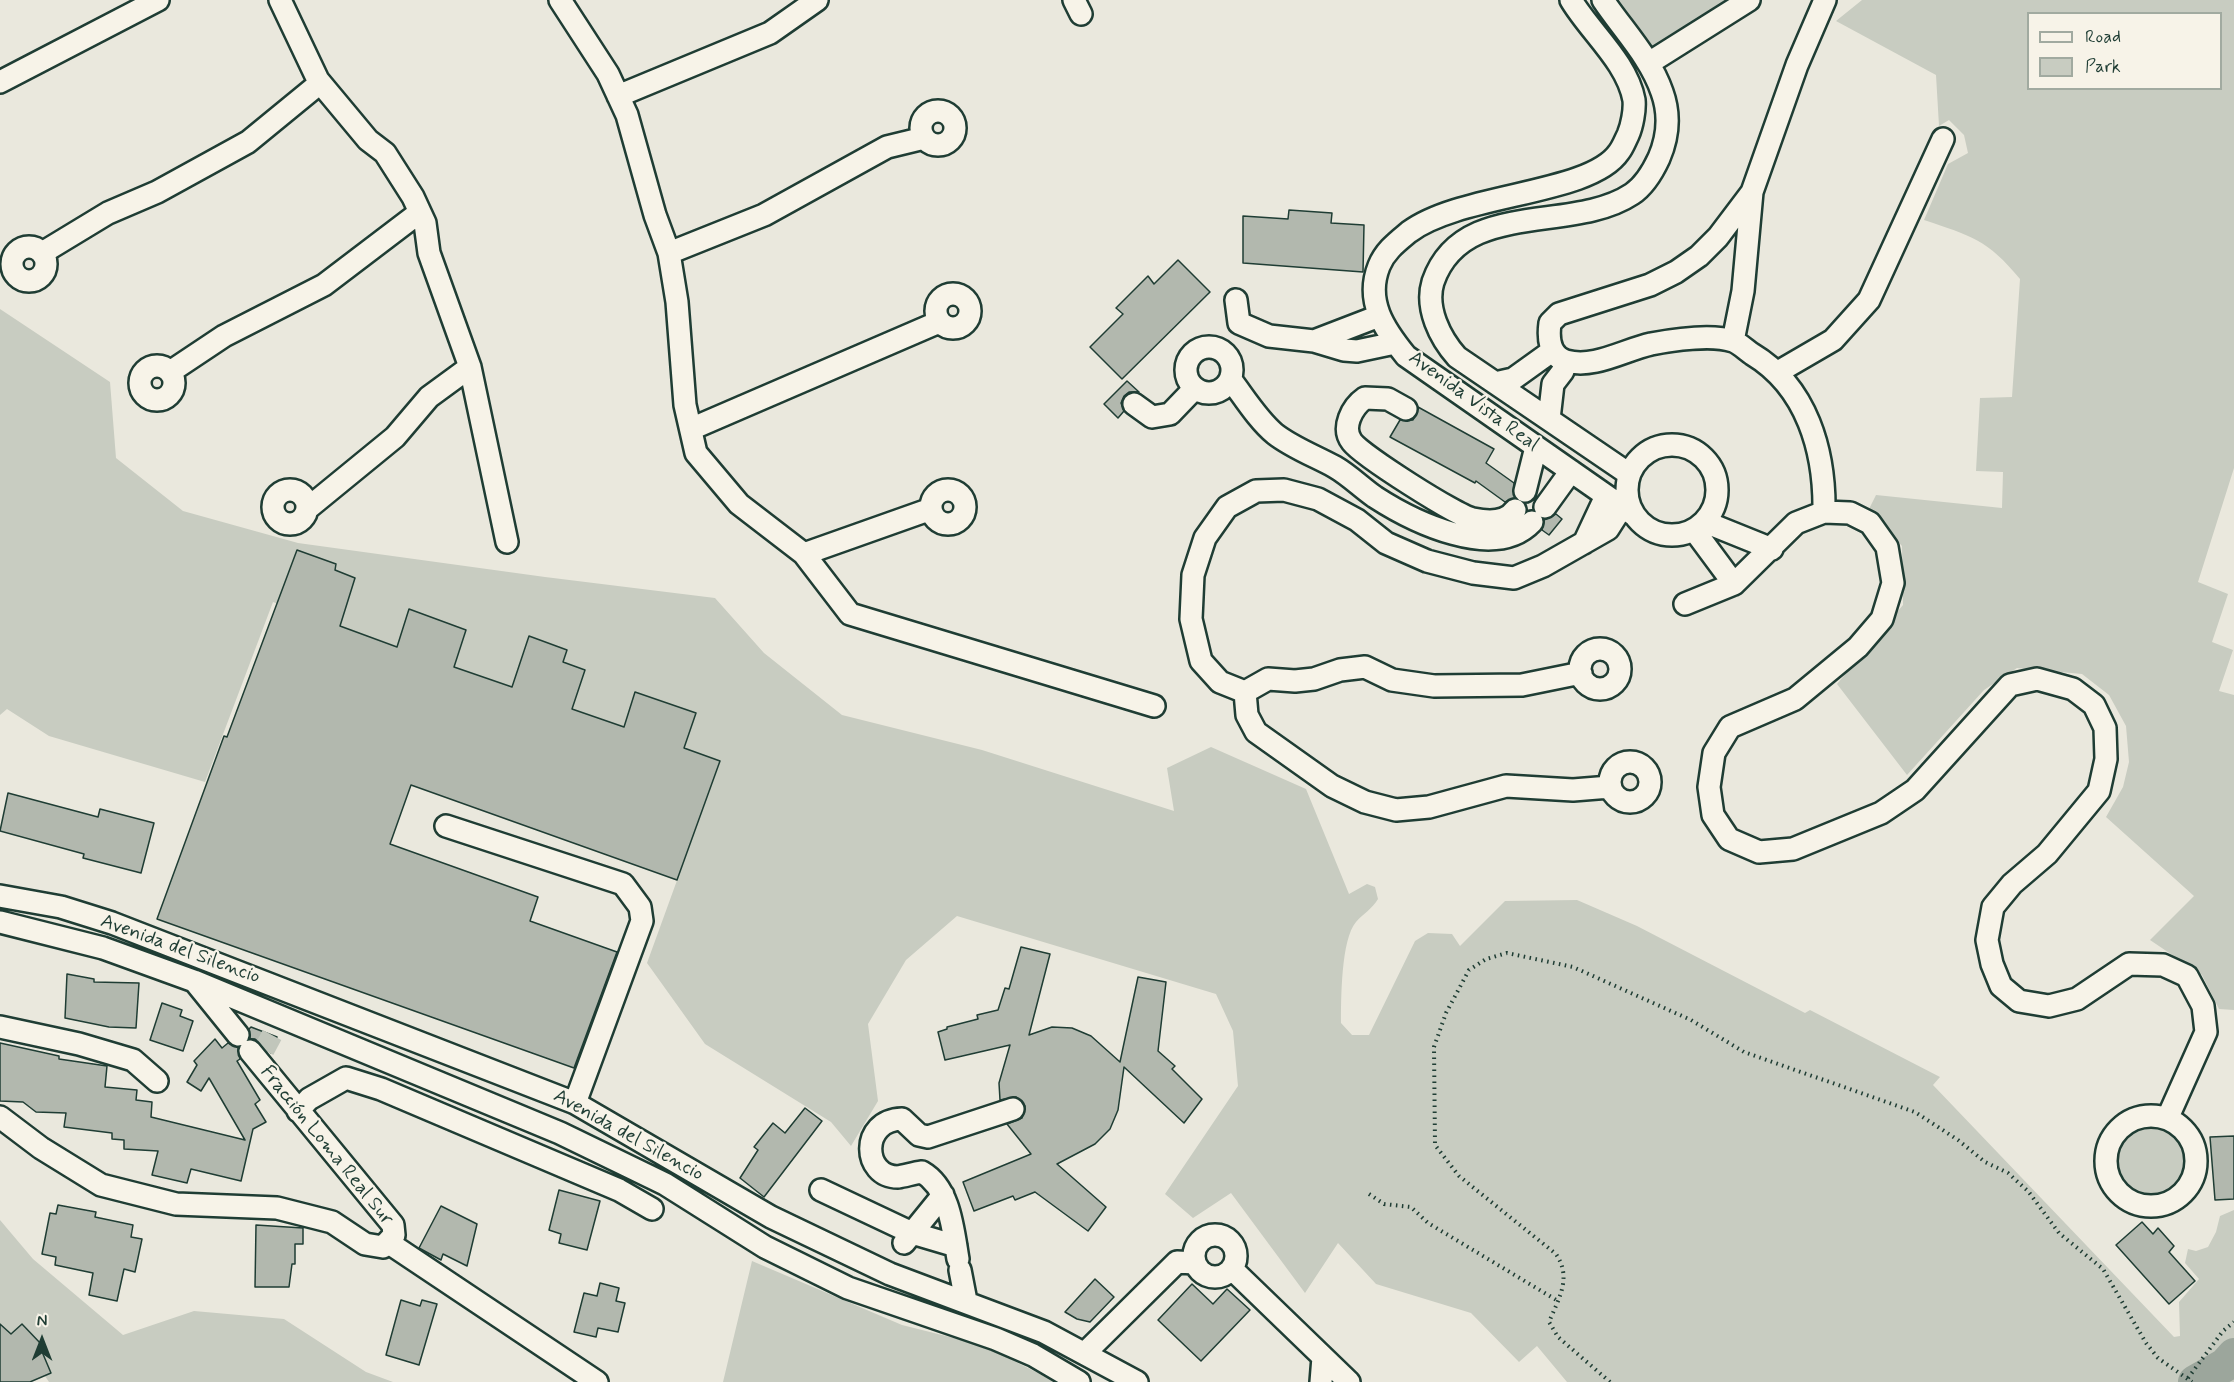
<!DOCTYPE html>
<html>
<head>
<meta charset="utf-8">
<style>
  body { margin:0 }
  #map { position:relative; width:2234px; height:1382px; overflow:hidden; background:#eae8dd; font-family:Mynerve,sans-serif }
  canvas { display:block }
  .legend { position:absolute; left:2027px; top:12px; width:195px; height:78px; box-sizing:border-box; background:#f7f3e8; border:2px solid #a1aaa0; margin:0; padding:8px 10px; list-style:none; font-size:18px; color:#1f3d34 }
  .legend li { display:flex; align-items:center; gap:12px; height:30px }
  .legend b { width:30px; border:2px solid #a1aaa0 }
  .north { position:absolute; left:12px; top:1310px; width:60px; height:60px; -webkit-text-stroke:4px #f7f3e8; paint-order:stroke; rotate:0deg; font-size:16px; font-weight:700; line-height:24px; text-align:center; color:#1f3d34 }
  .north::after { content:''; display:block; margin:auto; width:21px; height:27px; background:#1f3d34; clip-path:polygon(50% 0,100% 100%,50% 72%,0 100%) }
</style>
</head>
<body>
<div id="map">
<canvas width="2234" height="1382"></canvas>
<ul class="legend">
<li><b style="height:8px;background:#f7f3e8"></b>Road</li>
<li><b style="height:16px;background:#c8ccc1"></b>Park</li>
</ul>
<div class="north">N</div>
</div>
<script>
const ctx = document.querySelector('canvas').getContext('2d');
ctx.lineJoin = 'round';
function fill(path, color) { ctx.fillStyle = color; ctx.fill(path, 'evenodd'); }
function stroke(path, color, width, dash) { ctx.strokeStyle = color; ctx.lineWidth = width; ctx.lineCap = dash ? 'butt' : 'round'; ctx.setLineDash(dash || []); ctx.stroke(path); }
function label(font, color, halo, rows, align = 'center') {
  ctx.font = font + ' Mynerve,sans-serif'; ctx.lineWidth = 4.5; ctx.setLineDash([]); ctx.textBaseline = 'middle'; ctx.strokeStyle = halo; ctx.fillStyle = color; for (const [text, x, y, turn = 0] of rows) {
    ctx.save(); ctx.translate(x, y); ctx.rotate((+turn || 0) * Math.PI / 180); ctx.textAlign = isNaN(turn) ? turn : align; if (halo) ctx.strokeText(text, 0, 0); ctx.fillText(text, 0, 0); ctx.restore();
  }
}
fill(new Path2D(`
  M1619,0H1732L1652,48Z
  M1862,0H2234V468L2198,582L2228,594L2212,642L2233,650L2219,691L2234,695V1010L2219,1009L2202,975L2150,940L2194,896L2106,817L2123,787L2129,762L2126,726L2109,695L2082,674L2017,668L1984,690L1907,775L1837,684L1903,605L1902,546L1869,509L1876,495L2002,508L2003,472L1976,471L1980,398L2012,397L2020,279C1987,239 1971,236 1924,220L1948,164L1968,153L1964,135L1949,120L1939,126L1936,75L1836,21ZM2028,14H2220V88H2028Z
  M0,309L110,382L116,458L183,511L298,543L545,577L715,598L764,653L842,715L982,750L1174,811L1167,768L1211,747L1306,789L1349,894L1367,884L1375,887L1378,899C1372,909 1364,913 1356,922C1341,939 1341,1000 1341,1023L1352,1035H1369L1415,941L1428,933L1452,934L1460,946L1505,901L1577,900L1637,926L1805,1013L1810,1010L1940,1077L1933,1085L2174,1337L2180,1336L2179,1302L2199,1279L2185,1263L2188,1249L2196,1251L2208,1247L2216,1232L2220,1216L2234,1210V1382H1567L1537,1346L1519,1362L1471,1313L1376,1284L1338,1243L1305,1293L1231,1193L1193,1218L1165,1194L1238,1086L1233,1031L1216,994L957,916L906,960L868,1024L878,1101L851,1146L831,1122L705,1044L647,963L720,762L273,602L205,782L49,736L7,709L0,715Z
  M2114 1161a37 37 0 1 1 74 0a37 37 0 1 1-74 0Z
  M0,1220L33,1259L123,1335L194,1311L284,1319L366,1372L393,1382H49L45,1376L51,1373L44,1356L35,1352L42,1345L23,1324L11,1334L0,1324Z
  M752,1261L902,1325L982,1345L1056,1382H723Z`), '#c8ccc1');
stroke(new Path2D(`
  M2195,1382L2225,1365L2234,1355`), '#9ca69c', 34);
const building = new Path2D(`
  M1289,210L1332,213L1331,223L1364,225L1363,272L1243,263V216L1288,219Z
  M1178,260L1210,292L1122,379L1090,347L1123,314L1116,308L1148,276L1154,284Z
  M1127,381L1139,392H1129L1124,396L1121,403L1124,411L1118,418L1104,404Z
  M1418,407L1494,449L1486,463L1514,483L1515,498L1505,502L1476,481L1475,483L1390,437L1400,420H1413Z
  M1556,514L1562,519L1549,535L1542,530L1544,520Z
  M297,550L336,564L335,570L355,578L340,626L397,647L409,609L466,630L454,667L512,687L529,636L567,650L563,662L585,670L572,709L624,727L635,692L696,713L684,748L720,761L677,880L411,785L390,844L538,897L530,921L617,952L574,1068L157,919L224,736L227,737Z
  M8,793L98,817L100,809L154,823L141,873L83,858L84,854L0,831Z
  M1021,947L1050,954L1029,1035L1052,1027L1072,1028L1091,1036L1120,1062L1138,977L1166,982L1158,1051L1175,1066L1172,1069L1202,1099L1184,1123L1124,1067L1118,1110L1110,1129L1095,1144L1057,1164L1106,1207L1088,1231L1035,1192L1015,1200L1013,1196L974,1211L963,1182L1031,1154L1007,1124L1022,1118L1025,1106L1016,1097L1000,1100L999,1083L1010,1045L945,1060L938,1032L947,1029V1027L978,1019L977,1015L998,1010L1005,988L1009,989Z
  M67,974L94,979V982L139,983L136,1028L109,1027L65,1018Z
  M162,1003L182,1010L180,1016L193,1021L183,1051L150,1040Z
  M251,1027L277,1037L271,1053L255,1039H250L249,1029Z
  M215,1039L222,1048L228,1043L238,1047L240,1059L237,1061L260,1100L255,1104L266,1122L253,1129L241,1181L191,1169L187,1183L152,1175L158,1151L124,1149V1140L112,1139V1133L64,1127L66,1113L36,1112L23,1102L0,1101V1043L59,1056V1059L107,1066L105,1087L137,1090L136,1100L152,1102L151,1117L245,1140L209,1078L201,1091L187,1082L197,1065L194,1061Z
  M805,1108L822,1121L764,1197L740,1178L758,1150L754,1147L773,1123L785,1133Z
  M2234,1136V1199L2215,1200L2210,1137Z
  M559,1190L600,1201L587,1250L559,1243L561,1234L549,1230Z
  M58,1205L96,1212L95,1217L133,1225L131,1237L142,1239L135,1272L124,1269L117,1301L89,1295L93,1273L55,1265L56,1257L42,1254L50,1213L56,1214Z
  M441,1206L477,1224L467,1266L443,1254L441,1260L419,1248Z
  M2142,1222L2153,1234L2158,1228L2174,1246L2169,1252L2195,1281L2169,1304L2116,1245Z
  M256,1225L303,1228V1244H295V1264H292L289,1287H255Z
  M1095,1279L1114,1297L1090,1322L1077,1319L1065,1312Z
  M600,1283L619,1288L616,1301L625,1303L618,1332L598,1328L596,1337L574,1332L584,1293L597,1296Z
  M1192,1284L1213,1304L1227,1289L1250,1310L1201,1361L1158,1320Z
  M401,1300L420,1306L422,1300L437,1304L419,1365L386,1355Z
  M0,1324L11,1334L22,1324L42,1345L40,1347L51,1373L30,1382H0Z`);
fill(building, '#b2b8ae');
stroke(building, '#1f3d34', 1.5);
stroke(new Path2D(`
  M264,1050L272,1035`), '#c1c6bb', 21, [21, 10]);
const minor = new Path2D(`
  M280,0L318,80L368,140L385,153L413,197L425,223L429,253L470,367L507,542
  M560,0L608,74L627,115L655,215L669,253L677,302L685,405L696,453L739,504L804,554L850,614L1154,706
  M1074,0L1081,14
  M1571,0C1590,32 1627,62 1634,100C1635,110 1632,126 1628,135C1625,141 1623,147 1619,152C1590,195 1461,193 1409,232C1397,242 1385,251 1379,266C1365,301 1384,329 1406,356L1634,515
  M1603,0C1623,30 1650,57 1662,92C1670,114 1668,137 1659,158C1653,171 1644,186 1632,194C1572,234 1462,198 1433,282C1425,308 1440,338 1457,357L1629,474
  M1649,63L1749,0
  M0,82L158,0
  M618,96L770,33L817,0
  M921 128a17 17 0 1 1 34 0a17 17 0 1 1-34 0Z
  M1752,192L1718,237L1699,256L1676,272L1650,285L1559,314L1550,323C1548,338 1549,356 1566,361C1594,369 1624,350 1651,344C1672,340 1712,334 1733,341C1739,343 1746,350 1752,354C1807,387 1825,451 1824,512
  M12 264a17 17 0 1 1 34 0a17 17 0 1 1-34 0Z
  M42,253L108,213L157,192L248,142L320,83
  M669,253L764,215L887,147L924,138
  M936 311a17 17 0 1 1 34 0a17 17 0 1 1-34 0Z
  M1236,300L1239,323L1269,336L1314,341L1344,350L1357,351L1395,343
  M1314,341L1379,316
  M1733,341L1743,291L1752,192L1797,65L1825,0
  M1186 370a23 23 0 1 1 46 0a23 23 0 1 1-46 0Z
  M140 383a17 17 0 1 1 34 0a17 17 0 1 1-34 0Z
  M170,372L224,336L324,285L420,212
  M1778,372L1833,340L1869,300L1943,139
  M1231,380C1244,397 1258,420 1275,434C1293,448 1315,456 1335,467C1349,475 1362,488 1375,497C1412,521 1494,562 1532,522
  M1495,383L1513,379L1552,351
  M1134,404L1152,417L1170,414L1195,388
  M1406,409L1388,399L1365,398C1352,407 1341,428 1352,442C1363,456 1457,516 1473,519C1487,522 1506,523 1515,510
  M1549,419L1553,384L1563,371L1565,361
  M691,429L939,322
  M1627 490a45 45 0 1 1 90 0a45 45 0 1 1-90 0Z
  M931 507a17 17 0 1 1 34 0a17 17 0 1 1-34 0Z
  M273 507a17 17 0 1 1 34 0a17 17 0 1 1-34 0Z
  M1525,491L1536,447
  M1545,507L1571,471
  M307,509L395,437L429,397L470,367
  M1705,522L1772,549
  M1694,530L1734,584
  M1584,543L1606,496
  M804,554L931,509
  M1685,604L1734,584L1796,523L1824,512L1850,513L1870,523L1887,547L1893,583L1882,619L1858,647L1795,699L1730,727L1714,753L1709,787L1713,815L1729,839L1759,852L1793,849L1881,813L1915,790L2010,685L2037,679L2073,689L2094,705L2105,728L2106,759L2099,791L2047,854L2012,884L1993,907L1987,940L1992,964L2001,986L2019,1001L2049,1006L2077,999L2129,964L2163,965L2187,976L2203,1006L2206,1032L2168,1117
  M1580 669a20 20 0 1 1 40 0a20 20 0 1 1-40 0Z
  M1581,673L1522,685L1434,686L1392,680L1365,667L1340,670L1314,679L1295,681L1268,679L1245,692L1220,682L1201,661L1191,619L1193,575L1205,538L1227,507L1256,491L1284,490L1318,499L1357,520L1386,543L1427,561L1473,573L1514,578L1543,566L1608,529L1622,507
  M1245,692L1247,715L1256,732L1332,786L1365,802L1396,810L1429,807L1506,786L1573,790L1610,787
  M1610 782a20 20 0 1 1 40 0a20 20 0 1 1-40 0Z
  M446,826L623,884L640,907L642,921L575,1103
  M0,896L61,907L112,923L575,1103L771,1217L890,1274L1044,1332L1137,1382
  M0,922L103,948L194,981L560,1133L665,1184L765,1247L848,1288L996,1339L1033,1355L1079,1382
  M196,983L238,1035
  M0,1027L79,1044L133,1060L157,1081
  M298,1111L309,1099L346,1078L381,1089L619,1190L652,1209
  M2106 1161a45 45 0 1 1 90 0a45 45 0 1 1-90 0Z
  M0,1117L41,1148L101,1185L176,1204L277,1208L332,1222L365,1244L383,1247L394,1235L393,1225L250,1051
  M821,1190L912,1233L956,1246
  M1194 1256a21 21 0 1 1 42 0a21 21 0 1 1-42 0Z
  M389,1243L597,1382
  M904,1243L943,1195
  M958,1259C953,1230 950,1188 922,1172C914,1173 905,1176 898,1177C862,1177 860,1120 902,1119L919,1135L928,1137L1013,1109
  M1232,1269L1349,1382
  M960,1270L966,1301
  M1085,1353L1177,1262L1195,1263
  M1321,1382L1323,1357`);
stroke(minor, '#1f3d34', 26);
stroke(new Path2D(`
  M1369,1194L1384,1204L1411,1207L1428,1223L1558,1301
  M2188,1378L2223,1331L2234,1322
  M1610,1382L1558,1337L1549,1322C1559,1298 1572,1278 1556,1254L1459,1176L1435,1145L1434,1047L1446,1013L1469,970L1486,959L1507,953L1573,967L1691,1020L1744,1052L1915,1112L1958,1140L1985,1162L2008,1173L2028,1191L2059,1233L2103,1269L2146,1343L2158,1358L2192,1382`), '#1f3d34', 4, [1.5, 4.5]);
stroke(minor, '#f7f3e8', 21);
label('20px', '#1f3d34', '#f7f3e8', [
  ["Avenida Vista Real",1473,402,36],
  ["Avenida del Silencio",180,950,20],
  ["Avenida del Silencio",628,1136,29],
  ["Fracción Loma Real Sur",326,1146,51]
]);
</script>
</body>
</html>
